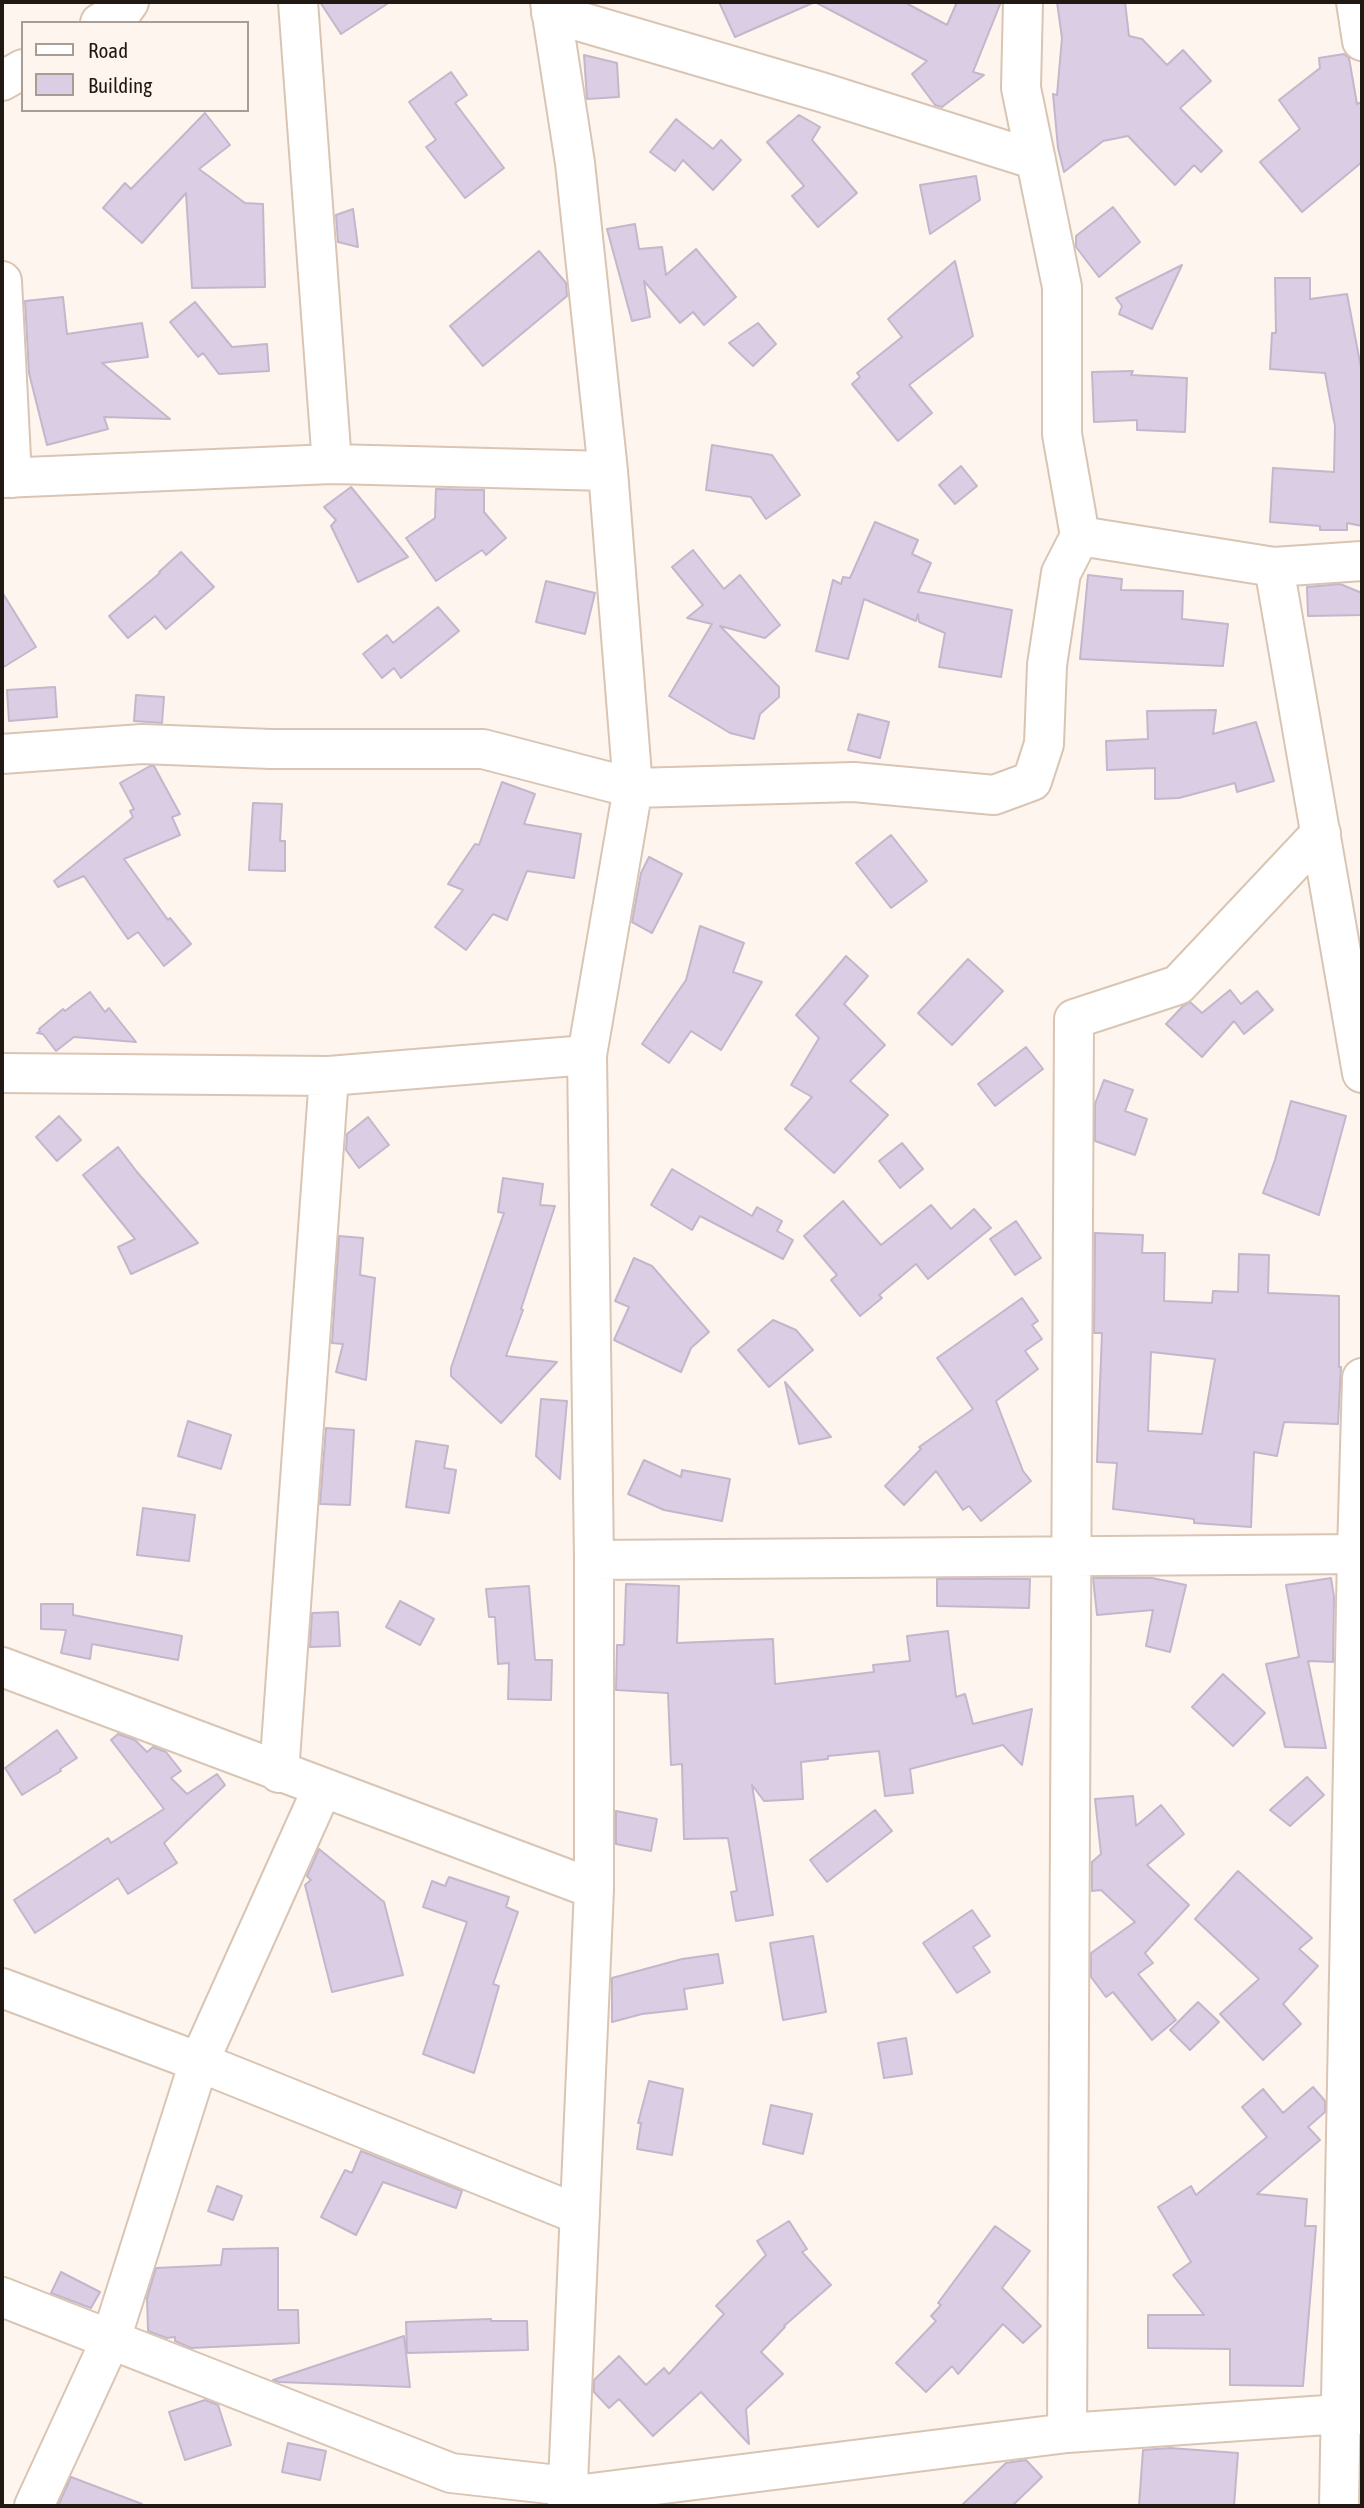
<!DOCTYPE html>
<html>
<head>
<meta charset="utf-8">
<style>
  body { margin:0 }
  #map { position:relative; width:1364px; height:2508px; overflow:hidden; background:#fef5ee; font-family:"Asap Condensed",sans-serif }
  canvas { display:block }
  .frame { position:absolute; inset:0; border:4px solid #201812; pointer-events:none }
  .legend { position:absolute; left:21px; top:21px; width:228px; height:91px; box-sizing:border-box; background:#fef5ee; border:2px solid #a59d96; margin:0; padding:9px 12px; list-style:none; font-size:21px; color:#201812 }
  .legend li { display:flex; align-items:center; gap:14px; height:35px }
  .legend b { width:35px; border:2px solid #a59d96 }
</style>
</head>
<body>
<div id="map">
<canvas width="1364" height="2508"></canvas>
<div class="frame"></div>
<ul class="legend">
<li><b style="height:9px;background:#fff"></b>Road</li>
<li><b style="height:19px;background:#dbcde3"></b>Building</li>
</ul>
</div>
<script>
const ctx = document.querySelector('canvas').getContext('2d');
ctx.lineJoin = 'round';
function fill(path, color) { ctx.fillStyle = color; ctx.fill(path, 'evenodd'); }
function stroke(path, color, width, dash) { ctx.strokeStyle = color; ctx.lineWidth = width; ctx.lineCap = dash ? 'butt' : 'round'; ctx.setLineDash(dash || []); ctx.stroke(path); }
const building = new Path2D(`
  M320,2H390L341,34Z
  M719,2H904L947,25L957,2H1001L973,72L984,75L942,107L935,105L912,74L927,61L815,2L735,37Z
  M1057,2H1125L1129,36L1142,39L1167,65L1183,50L1211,81L1180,108L1222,151L1201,172L1194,165L1175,185L1128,136L1103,141L1064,172L1058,148L1053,94L1057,95L1062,38Z
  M1344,54L1349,58L1357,104L1362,102V162L1302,212L1260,162L1300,129L1279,100L1320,68L1319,58Z
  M584,55L617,63L619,97L587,99Z
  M451,72L467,95L455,103L504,168L465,198L426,147L436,140L409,102Z
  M205,113L230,145L199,169L245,203L263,204L265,287L192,288L186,193L142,243L103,208L125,183L131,189Z
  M799,115L820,127L812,140L857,193L818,227L792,196L804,186L767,142Z
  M676,119L713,149L721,140L741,160L713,190L683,160L675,171L650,152Z
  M976,176L980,200L930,234L920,185Z
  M1113,207L1140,242L1099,277L1076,247V236Z
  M353,209L358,247L338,242L336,215Z
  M635,224L639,249L662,247L666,275L696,249L736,297L704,325L693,312L680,323L644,281L650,317L632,321L607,229Z
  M539,251L566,283L567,296L483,366L450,326Z
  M955,261L973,336L909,385L932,413L898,441L852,384L860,377L857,373L902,337L888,319Z
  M1182,265L1152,329L1119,314L1122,306L1116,298Z
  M1275,278H1310V299L1347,294L1362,373V526L1347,523V530H1320V526L1270,522L1273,468L1334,472L1335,426L1325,373L1270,369L1272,333H1276Z
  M63,297L67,334L142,323L148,357L102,363L170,419L104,417L108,429L47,445L29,373L25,301Z
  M195,302L232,347L267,344L269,371L219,374L203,353L198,357L170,322Z
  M758,323L776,344L753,366L729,343Z
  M1133,371L1131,375L1187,378L1185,432L1137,430V420L1094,422L1092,372Z
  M712,445L772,455L800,495L766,519L751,497L706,490Z
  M961,466L977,486L955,504L939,485Z
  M351,487L408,557L358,582L331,526L336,520L324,507Z
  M436,489L484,490V512L506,538L486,555L482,550L436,581L406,538L435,518Z
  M875,522L918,540L912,554L931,563L918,592L1012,610L1001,677L939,667L945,633L919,622L918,614L916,621L864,599L848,659L816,651L833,580L841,584L843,577L850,578Z
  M693,550L724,589L740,575L780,625L765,638L720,626L779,687V697L760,714L754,739L730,733L669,696L712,624L687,618L703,605L672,567Z
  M181,552L214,587L166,629L155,616L128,638L109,616L160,573L159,572Z
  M1088,575L1122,579L1121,590L1183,591L1182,619L1228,624L1223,666L1080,659Z
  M546,581L595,593L585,634L536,622Z
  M1340,584L1362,593V615L1308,616L1307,587Z
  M2,592L36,647L2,668Z
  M438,607L459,631L401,678L394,668L382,678L363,654L387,635L393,643Z
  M55,687L57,717L9,721L7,690Z
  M136,695L164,697L162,723L134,721Z
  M1216,710L1213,734L1256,722L1274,781L1237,792L1235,783L1179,798L1155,799V768L1107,770L1106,741L1148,739L1147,711Z
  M858,714L889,722L880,758L848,750Z
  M150,766H154L180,814L172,817L180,835L124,859L168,920L170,918L191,944L164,966L138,932L128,939L84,876L58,887L54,881L133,817L130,811L134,809L120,783Z
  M502,782L535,794L524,824L581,834L574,878L527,871L507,920L493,914L466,950L435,927L463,890L448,884L475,844L479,845Z
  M253,803L282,804L280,841H285V871L249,870Z
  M891,835L927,881L891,908L856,863Z
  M649,857L682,874L652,933L632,922L641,873Z
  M700,926L744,943L733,972L762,982L721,1050L691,1031L669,1063L642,1044L686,980Z
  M846,956L868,976L844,1004L885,1045L850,1081L888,1115L834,1173L785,1129L812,1097L791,1085L819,1038L796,1015Z
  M968,959L1003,991L952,1045L918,1013Z
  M1230,990L1241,1004L1257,991L1273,1010L1244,1034L1234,1021L1202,1057L1166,1024L1183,1006L1190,1002L1202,1013Z
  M90,992L105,1012L109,1008L136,1042L74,1037L56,1051L43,1034L37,1033L40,1031L39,1029L63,1009L65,1011Z
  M1026,1047L1043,1069L995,1106L978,1084Z
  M1104,1080L1133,1090L1125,1111L1147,1119L1135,1155L1095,1141V1104Z
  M1291,1101L1346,1116L1319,1215L1263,1193L1275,1160Z
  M59,1116L81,1140L57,1161L36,1137Z
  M368,1117L389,1145L359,1168L346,1150L347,1134Z
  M902,1143L923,1169L900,1188L879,1161Z
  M118,1147L137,1172L198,1243L131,1274L118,1247L135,1239L83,1175Z
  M672,1169L752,1216L757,1207L782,1221L777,1231L793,1240L783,1259L700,1216L692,1230L651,1205Z
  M503,1178L543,1184L540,1205L555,1206L521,1309L523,1310L506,1356L557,1362L501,1423L451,1376V1368L504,1213L498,1212Z
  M843,1201L881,1245L931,1205L951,1229L974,1209L991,1228L928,1279L916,1264L879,1295L882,1298L860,1316L831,1280L837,1275L804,1236Z
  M1016,1221L1041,1258L1015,1275L990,1239Z
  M1095,1233L1143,1235L1142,1253H1165L1164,1301L1212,1303L1213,1291L1238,1292L1239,1254L1269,1255L1268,1293L1339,1296V1367H1341L1338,1424L1284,1422L1277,1456L1254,1452L1251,1527L1194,1523V1519L1113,1509L1117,1463L1097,1462L1102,1333H1094ZM1151,1352L1215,1359L1202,1434L1148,1431Z
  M339,1236L363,1238L360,1275L375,1278L366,1380L336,1372L343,1344L332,1343Z
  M634,1258L652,1266L709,1332L691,1348L681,1372L614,1340L629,1307L615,1301Z
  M1022,1298L1038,1321L1032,1325L1042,1339L1025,1351L1038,1369L996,1401L1023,1471L1031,1481L981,1521L969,1506L963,1510L936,1471L904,1505L885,1486L921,1449L919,1447L973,1409L937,1358Z
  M773,1320L796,1330L813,1350L769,1387L738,1350Z
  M785,1382L831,1437L799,1444Z
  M541,1399L567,1401L560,1479L536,1456Z
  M188,1421L231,1435L221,1469L178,1456Z
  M326,1428L354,1430L350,1505L320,1504Z
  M416,1441L448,1446L444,1468L456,1470L449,1513L406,1507Z
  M644,1460L681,1477L682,1470L730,1479L722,1521L664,1510L628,1494Z
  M143,1508L195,1515L189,1561L137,1555Z
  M1093,1578H1152L1186,1585L1170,1652L1146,1646L1153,1610L1097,1615Z
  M1331,1578L1334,1597L1333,1662L1308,1661L1326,1748L1285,1747L1266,1664L1299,1657L1286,1585Z
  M937,1579H1030L1029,1608L937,1606Z
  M626,1584L679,1586L677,1643L773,1639L775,1684L874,1672L873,1665L910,1661L907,1636L948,1631L956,1697L965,1694L973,1724L1032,1709L1022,1765L1003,1745L910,1769L913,1793L885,1796L879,1751L828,1756V1759L801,1762L803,1799L764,1801L752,1785L773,1915L736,1921L731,1892L737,1891L728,1838L684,1839L682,1764L671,1765L668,1693L616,1690L617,1645H624Z
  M529,1586L535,1660H552L551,1700L508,1699L509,1663L498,1664L495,1617H489L486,1589Z
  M400,1601L434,1619L420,1645L386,1627Z
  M41,1604H73V1615L182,1636L178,1660L92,1644L90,1659L61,1653L66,1630L41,1629Z
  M338,1612L340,1646L310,1647L312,1613Z
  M1223,1674L1265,1713L1233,1746L1192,1707Z
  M57,1730L77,1758L60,1769L61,1771L22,1795L5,1768Z
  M118,1734L135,1740L147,1752L153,1747L166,1752L181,1771L171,1778L187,1794L217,1774L225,1785L164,1843L177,1863L128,1894L118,1878L35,1933L14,1900L108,1838L111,1843L164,1809L111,1740Z
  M1307,1777L1324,1795L1290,1826L1270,1810Z
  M1133,1796L1136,1826L1161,1805L1184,1834L1147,1865L1189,1905L1145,1953L1153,1963L1138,1974L1176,2020L1152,2040L1113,1992L1106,1997L1091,1977V1953L1135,1922L1101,1890L1092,1891V1862L1101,1854L1095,1799Z
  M875,1810L892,1831L827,1882L810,1860Z
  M616,1811L657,1819L651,1851L616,1844Z
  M319,1849L384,1902L403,1975L332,1992L305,1885L311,1880L307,1876Z
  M1238,1871L1312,1938L1299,1949L1318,1966L1283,2004L1301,2024L1263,2060L1220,2014L1259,1979L1195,1919Z
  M449,1877L509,1897L506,1907L518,1912L493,1984L499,1986L474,2073L423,2054L467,1922L423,1907L432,1881L445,1886Z
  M972,1910L990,1936L973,1947L990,1972L957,1993L923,1943Z
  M813,1936L826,2012L783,2020L770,1943Z
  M718,1954L723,1983L684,1989L687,2009L642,2014L612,2022V1978L682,1959Z
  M1198,2002L1219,2022L1190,2050L1170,2030Z
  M906,2038L912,2074L884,2078L878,2043Z
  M649,2081L683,2089L672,2155L637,2149L641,2123H638Z
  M1313,2087L1325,2101V2112L1308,2127L1320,2140L1257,2194L1307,2199L1305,2226H1316L1303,2386L1230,2385V2349L1148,2348V2315H1204L1173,2275L1191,2262L1158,2207L1191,2186L1196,2195L1267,2137L1242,2107L1263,2089L1283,2113Z
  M771,2105L812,2114L803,2154L763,2144Z
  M361,2151L462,2191L456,2208L383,2182L356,2235L321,2217L345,2170L352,2173Z
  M217,2186L242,2196L233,2220L208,2211Z
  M789,2221L807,2249L802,2252L831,2285L784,2326L785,2327L761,2352L783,2374L746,2409L749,2444L701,2392L653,2436L619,2399L609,2408L594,2392V2380L619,2356L646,2385L664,2368L669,2374L724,2314L716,2306L766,2255L757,2241Z
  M995,2226L1030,2251L1002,2288L1041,2326L1023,2343L1003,2324L958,2374L952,2366L926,2392L896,2363L936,2321L931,2316L941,2305L938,2303Z
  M278,2248V2310H298L299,2343L191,2348L175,2341V2337L167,2338L148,2331L147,2298L156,2268L221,2265L223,2249Z
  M61,2272L100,2292L91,2308L51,2293Z
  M491,2319V2321H527L528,2350L407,2353L406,2322Z
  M404,2336L410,2387L279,2382L273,2380Z
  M205,2400L218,2405L231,2445L185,2460L169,2412Z
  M288,2443L326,2451L320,2480L282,2472Z
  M1170,2448L1238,2453L1234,2506H1139L1143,2450Z
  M1026,2460L1042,2477L1012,2506H961L1006,2463Z
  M71,2477L142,2504L141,2506H58Z`);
fill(building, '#dbcde3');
stroke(building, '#c4b6cb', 2);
const minor = new Path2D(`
  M298,2L332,464
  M550,2L575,163L608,471L633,788L587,1055L594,1560V1889L567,2506
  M1023,2L1021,88L1062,287V434L1080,536
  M1356,2L1362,41
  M551,13L821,92L1036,160
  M100,23L124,9L129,2
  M2,81L23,69
  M2,281L12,478
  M2,478L332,464L608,471
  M1274,567L1362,1073
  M2,754L142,744L271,749H483L633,788L854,782L994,795L1032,781L1044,744L1047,665L1061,573L1080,536L1274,567L1362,561
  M2,1073L329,1076L587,1055
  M594,1560L1362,1554
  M2,1667L594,1889
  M279,1773L329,1076
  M2,1988L199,2062L580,2215
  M2,2297L451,2473L558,2485L568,2496L1067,2433L1341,2414L1362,2415
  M1067,2433L1074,1019L1178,985L1321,833
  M34,2506L111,2339L199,2062L322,1789
  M1339,2506L1357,1553L1362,1378`);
stroke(minor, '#d9c5b4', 42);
stroke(minor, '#fff', 38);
</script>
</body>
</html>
